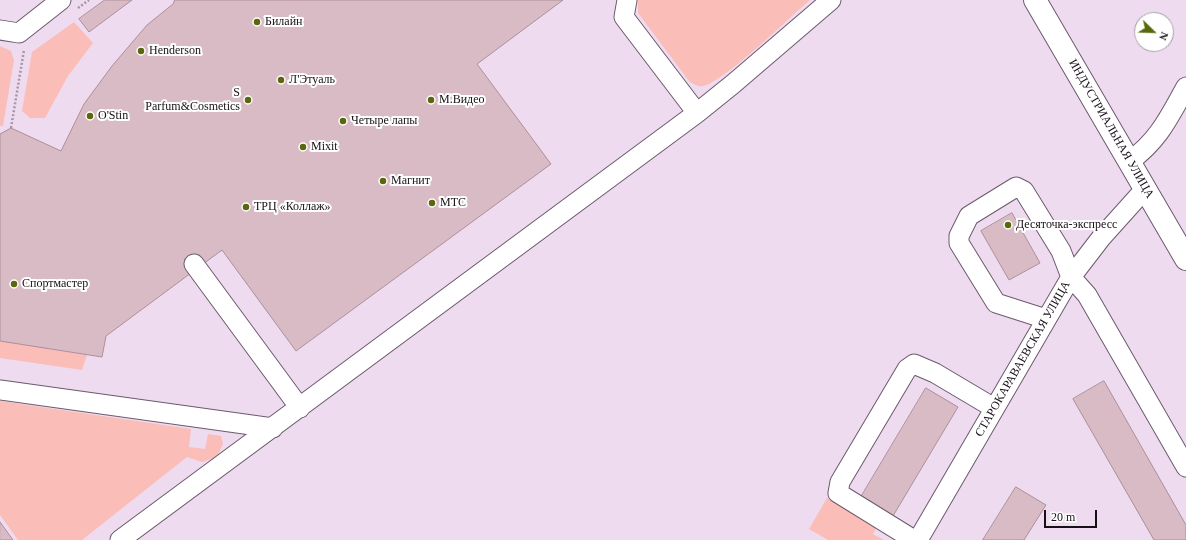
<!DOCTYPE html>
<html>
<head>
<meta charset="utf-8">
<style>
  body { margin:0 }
  #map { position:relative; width:1186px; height:540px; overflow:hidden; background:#efdbf0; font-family:Georgia,serif }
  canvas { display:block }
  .north { position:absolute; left:1134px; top:12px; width:40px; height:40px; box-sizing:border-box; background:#fff; border:1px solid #a29fa2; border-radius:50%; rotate:113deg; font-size:11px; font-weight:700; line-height:16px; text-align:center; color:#171017 }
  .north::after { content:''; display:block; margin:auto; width:14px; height:18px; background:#5a670d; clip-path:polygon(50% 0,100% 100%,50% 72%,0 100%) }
  .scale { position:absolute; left:1044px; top:510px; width:53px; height:18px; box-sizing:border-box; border:2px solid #171017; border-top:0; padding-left:5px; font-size:12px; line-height:14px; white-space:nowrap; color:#171017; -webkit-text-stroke:3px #fff; paint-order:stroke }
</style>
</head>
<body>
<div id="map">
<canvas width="1186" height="540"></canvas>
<div class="north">N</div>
<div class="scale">20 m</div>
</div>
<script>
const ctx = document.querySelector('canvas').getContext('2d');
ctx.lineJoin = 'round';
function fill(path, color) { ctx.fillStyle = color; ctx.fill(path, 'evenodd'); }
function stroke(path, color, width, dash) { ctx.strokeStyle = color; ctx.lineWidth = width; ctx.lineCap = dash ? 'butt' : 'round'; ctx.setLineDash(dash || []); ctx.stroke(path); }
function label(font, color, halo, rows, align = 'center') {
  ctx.font = font + ' Georgia,serif'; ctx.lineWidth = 4; ctx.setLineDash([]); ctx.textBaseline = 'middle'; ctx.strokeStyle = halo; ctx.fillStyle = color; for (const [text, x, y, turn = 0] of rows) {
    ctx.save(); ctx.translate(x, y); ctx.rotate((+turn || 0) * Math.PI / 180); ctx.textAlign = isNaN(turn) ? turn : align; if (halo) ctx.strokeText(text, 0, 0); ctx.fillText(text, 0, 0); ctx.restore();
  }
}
fill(new Path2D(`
  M638,0H810C791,16 723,83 703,86C698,87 693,84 689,81L638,13Z
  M74,22L93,43L68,76L45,118H30L22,111L32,52Z
  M0,46L11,51L14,60L3,126H0Z
  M0,329L51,338L49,349L87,355L82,370L0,358Z
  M0,401L191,429L189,447L205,449L208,434L221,436L223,444L217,457L202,462L187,457L82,540H18L0,515Z
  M827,498L877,527L873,534L884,540H828L809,529Z`), '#fbbdb7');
const building = new Path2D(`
  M105,0H132L89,32L79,19Z
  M175,0H563L477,64L551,164L296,351L222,250L106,336L102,357L0,341V134L11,128L61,151L84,104L112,66L147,25L173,4Z
  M1012,213L1040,263L1009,280L981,231Z
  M1104,381L1186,525V540H1154L1073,399Z
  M926,388L958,407L893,516L861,497Z
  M1016,487L1046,505L1024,540H983Z
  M0,522L13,540H0Z`);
fill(building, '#d8bbc5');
stroke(building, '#ab8f99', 1);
const minor = new Path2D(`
  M627,0L624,17L697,113L733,84L831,0
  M0,30L19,33L61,0
  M1130,161C1159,140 1169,117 1186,87
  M194,264L300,408
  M1046,319L996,303L959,243V236L969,216L1016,187L1024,191L1061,251L1071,277L1087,295L1186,467
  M0,390L273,428
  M120,540L697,113
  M914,540L838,493L840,482L907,369L914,364L935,373L994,408
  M918,540L1071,277L1101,238L1145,189`);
const highway = new Path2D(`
  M1035,0L1186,259`);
stroke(minor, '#6b5a6c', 21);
stroke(highway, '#6b5a6c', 24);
stroke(new Path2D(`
  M78,8L89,0
  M11,128L24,50`), '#a495a5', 2.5, [2, 2]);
stroke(minor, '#fff', 19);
stroke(highway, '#fff', 22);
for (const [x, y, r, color] of [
  [257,22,4,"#5a670d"],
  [141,51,4,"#5a670d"],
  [281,80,4,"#5a670d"],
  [248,100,4,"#5a670d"],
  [431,100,4,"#5a670d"],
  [90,116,4,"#5a670d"],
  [343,121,4,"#5a670d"],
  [303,147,4,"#5a670d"],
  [383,181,4,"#5a670d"],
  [432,203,4,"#5a670d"],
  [246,207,4,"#5a670d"],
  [1008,225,4,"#5a670d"],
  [14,284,4,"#5a670d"]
]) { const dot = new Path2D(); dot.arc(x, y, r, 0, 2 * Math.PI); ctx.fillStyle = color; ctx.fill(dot); stroke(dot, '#fff', 1.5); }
label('12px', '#171017', '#fff', [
  ["Билайн",265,22],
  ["Henderson",149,51],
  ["Л'Этуаль",289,80],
  ["S",240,93,"right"],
  ["Parfum&Cosmetics",240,107,"right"],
  ["М.Видео",439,100],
  ["O'Stin",98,116],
  ["Четыре лапы",351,121],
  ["Mixit",311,147],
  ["Магнит",391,181],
  ["МТС",440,203],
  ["ТРЦ «Коллаж»",254,207],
  ["Десяточка-экспресс",1016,225],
  ["Спортмастер",22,284]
], 'left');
label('12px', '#171017', '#fff', [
  ["ИНДУСТРИАЛЬНАЯ УЛИЦА",1111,129,60],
  ["СТАРОКАРАВАЕВСКАЯ УЛИЦА",1023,359,-60]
]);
</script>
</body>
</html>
